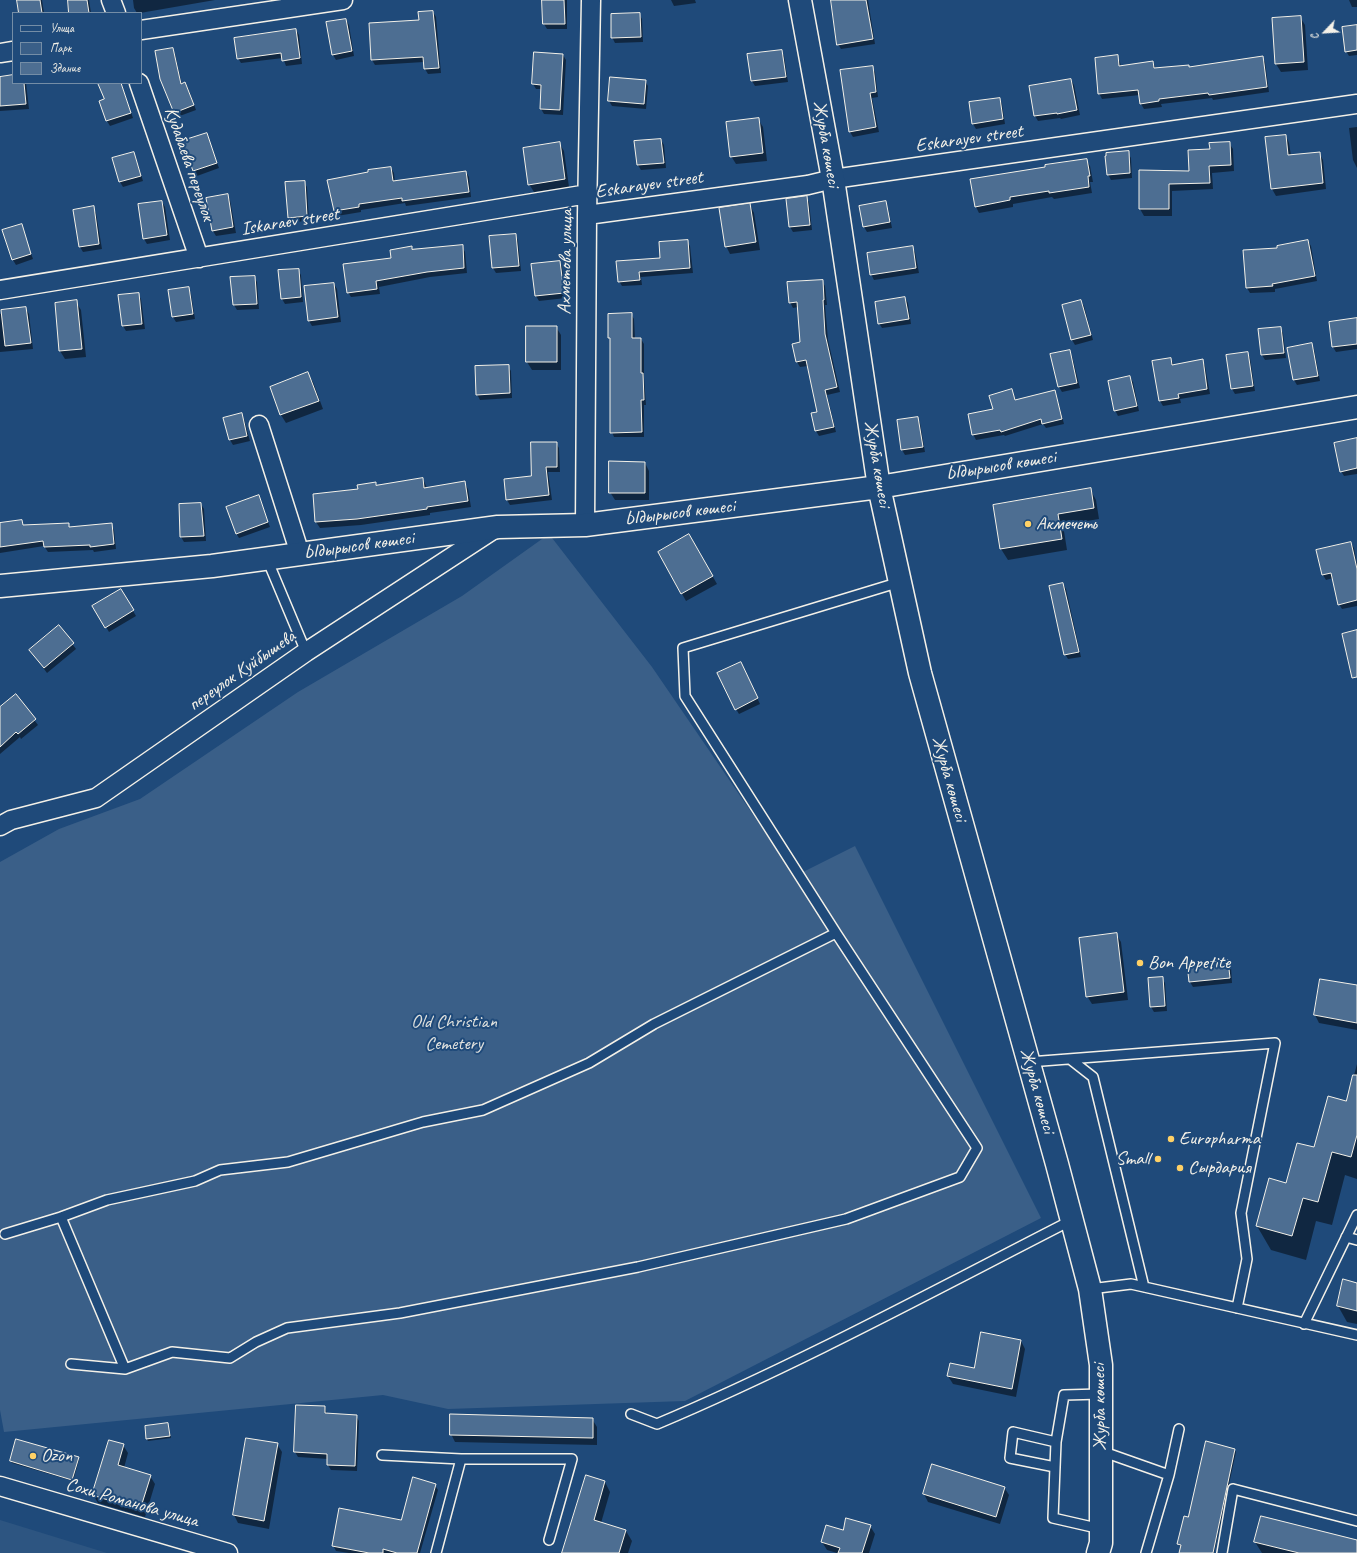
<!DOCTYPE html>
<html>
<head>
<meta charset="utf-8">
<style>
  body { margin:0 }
  #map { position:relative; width:1357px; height:1553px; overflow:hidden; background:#1f4a7a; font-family:Caveat,sans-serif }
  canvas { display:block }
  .legend { position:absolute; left:12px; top:12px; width:130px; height:72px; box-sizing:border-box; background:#1f4a7a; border:1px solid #748da6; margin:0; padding:5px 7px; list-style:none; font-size:12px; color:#f4f1e8 }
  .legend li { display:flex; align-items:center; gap:8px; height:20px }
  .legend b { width:20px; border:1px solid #748da6 }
  .north { position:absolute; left:1305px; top:12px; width:40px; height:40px; -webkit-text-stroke:3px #1f4a7a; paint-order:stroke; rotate:245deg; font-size:11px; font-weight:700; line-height:16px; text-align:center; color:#f4f1e8 }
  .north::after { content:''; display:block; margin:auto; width:14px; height:18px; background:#f4f1e8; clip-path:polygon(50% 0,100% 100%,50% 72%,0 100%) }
</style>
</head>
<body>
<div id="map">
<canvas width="1357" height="1553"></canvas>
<ul class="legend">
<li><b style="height:5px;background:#1f4a7a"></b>Улица</li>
<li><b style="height:11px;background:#3a5f88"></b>Парк</li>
<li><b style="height:11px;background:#4d6e92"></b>Здание</li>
</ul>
<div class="north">С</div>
</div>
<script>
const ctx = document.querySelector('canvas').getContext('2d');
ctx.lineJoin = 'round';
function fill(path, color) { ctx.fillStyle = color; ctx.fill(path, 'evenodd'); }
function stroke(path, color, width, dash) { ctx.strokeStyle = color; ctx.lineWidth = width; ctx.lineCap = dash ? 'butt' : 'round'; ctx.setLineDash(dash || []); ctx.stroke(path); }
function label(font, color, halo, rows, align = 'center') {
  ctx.font = font + ' Caveat,sans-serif'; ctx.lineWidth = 4; ctx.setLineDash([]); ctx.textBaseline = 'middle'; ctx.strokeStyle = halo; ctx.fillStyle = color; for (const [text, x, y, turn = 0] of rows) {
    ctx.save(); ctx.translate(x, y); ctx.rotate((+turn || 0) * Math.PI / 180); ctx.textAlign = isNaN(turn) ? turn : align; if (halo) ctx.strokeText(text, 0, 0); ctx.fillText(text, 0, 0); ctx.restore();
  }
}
fill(new Path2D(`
  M0,1520L107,1553H0Z`), '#2d5581');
fill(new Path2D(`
  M549,534L652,667L795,876L855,846L1041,1218L685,1401L448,1409L383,1395L4,1432L0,1410V862L59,829L140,799L298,692L462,596Z`), '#3a5f88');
fill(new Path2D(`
  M18,0H42L44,13H20Z
  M69,0H89L91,13H70Z
  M133,0H215L140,13H137L134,8Z
  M543,0H567V29H547L544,24Z
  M671,0H695L696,3L674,6Z
  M832,0H868L875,44L841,49L838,44Z
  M1349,0H1357V7H1352Z
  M433,12L436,17L441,73L428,74L425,69L424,62L375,65L372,60Z
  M639,14L642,19L643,42L615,43L612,37Z
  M1300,17L1305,25L1308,70L1281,72L1276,64Z
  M346,20L349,25L354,56L336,60L333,55Z
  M1357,26V55L1349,56L1346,51Z
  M296,30L299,35L302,64L286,66L283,58L241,63L238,58Z
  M172,49L175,54L182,85L185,83L188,88L196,110L177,117L175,112Z
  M781,51L784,56L788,82L755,86L752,81L748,55Z
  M563,55L566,60L563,115L544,114L541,109L542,89H536L533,84Z
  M1117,56L1120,62L1121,67L1153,62L1156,69L1189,68L1262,57L1265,62L1269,92L1213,100L1212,98L1161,104L1162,107L1144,109L1141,104L1140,95L1102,99L1099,93Z
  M872,67L875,72L878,97L872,98L879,132L853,137L850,132Z
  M13,76V83H26L29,109L0,111V78Z
  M1071,80L1074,85L1080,115L1061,119L1060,118L1038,121L1035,116Z
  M645,81L648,86L646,109L612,106L609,101Z
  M99,83H121L133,118L110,126L107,121L105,100Z
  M1000,99L1002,104L1005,124L976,129L973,124Z
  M758,119L763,127L767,161L736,164L731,156Z
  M1357,127V168L1353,160L1349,128Z
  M206,134L219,168L197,176L194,170Z
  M1286,136L1289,143L1291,156L1319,153L1323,160L1326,189L1276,196L1272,189L1267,138Z
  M661,140L664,145L666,168L641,170L638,165L635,142Z
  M559,143L564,151L569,187L534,192L529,184Z
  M1229,143L1233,149L1234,171L1212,173L1213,189L1172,191V216H1144L1140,209V171L1190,172L1211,150Z
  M133,153L136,158L143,181L123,187L120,182L113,159Z
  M1128,153L1131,158L1132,178L1111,180L1108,174Z
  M1086,160L1090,166L1093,182H1090L1092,193L1054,199L1052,197L1013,204V207L979,213L976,207Z
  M391,168L394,173L395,182L466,172L469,177L471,197L406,206L405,203L361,210V212L337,216L334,211Z
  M304,182L307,187L309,221L292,222L289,217Z
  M227,195L230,200L236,233L216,236L213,231Z
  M806,197L809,202L812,230L793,232L790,227L787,199Z
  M162,202L165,207L170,240L147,244L144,239Z
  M885,203L888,208L892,228L867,232L864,227Z
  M750,205L754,213L760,250L730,254L726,246Z
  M93,208L96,213L102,249L83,252L80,247L74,210Z
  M21,225L33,259L16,265L13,260Z
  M516,235L518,241L521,271L496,273L493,268Z
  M687,241L690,246L693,273L641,277L642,285L622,286L619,281L661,259Z
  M1308,241L1311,246L1317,281L1275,289V292L1250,293L1247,288L1244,251L1278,248Z
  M462,246L465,252L467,273L430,277L379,287L380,294L351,297L348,292L393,259L411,247L413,250Z
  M912,247L915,252L919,273L874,280L871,274Z
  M560,262L562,267L566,298L539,301L536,296L532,265Z
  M298,270L301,275L303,302L285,304L282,299Z
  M254,277L257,282L259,309L237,310L234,305L232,278Z
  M822,281L825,286L827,305H825L828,340L840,392L827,395L836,432L819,436L816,431L818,413L808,366L800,367L797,362L794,345L801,343L798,307L793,308L790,302Z
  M334,284L337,289L341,322L312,326L309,321Z
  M188,288L191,294L195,319L176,322L173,317Z
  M138,294L141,299L145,329L126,331L123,326Z
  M905,298L908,303L911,324L882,328L879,323Z
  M1081,301L1084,306L1093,340L1075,345L1072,340Z
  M76,302L81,310L86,357L65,359L60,351L56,303Z
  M25,308L29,314L33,349L0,352V314Z
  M631,314L634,319L635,339H641L644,344V377L646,405H644V437H614L612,432L611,340L609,338Z
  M1357,319V349L1336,352L1333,347Z
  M527,327H556L561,335V370H532L527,362Z
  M1280,328L1283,333L1286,358L1265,360L1262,355Z
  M1311,344L1314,349L1320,381L1297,385L1294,380Z
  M1069,351L1072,356L1080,388L1062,392L1059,387L1051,355Z
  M1247,353L1250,358L1255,391L1235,394L1232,389L1228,356Z
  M1171,359L1174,365L1202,360L1205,366L1210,394L1180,399L1181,403L1163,406L1160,401L1153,362Z
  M508,366L511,371L512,398L480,400L477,394Z
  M308,374L313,382L323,409L286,423L281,415L271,388Z
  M1130,377L1133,382L1139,411L1118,416L1115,410Z
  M1011,390L1016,400L1054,392L1057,397L1064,424L1046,428L1043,424L1005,436L1004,435L976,440L973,434Z
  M241,414L244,419L250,441L233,445L230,440Z
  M917,418L920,423L925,452L905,455L902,450Z
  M1357,442V474L1344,476L1341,471Z
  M556,443L559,448L560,472H548L552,500L510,505L507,500L532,476Z
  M645,463L649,471V500H615L610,492Z
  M423,479L427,488L464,482L468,489L471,507L430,513V515L361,525L320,528L316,522L314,495L359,490L375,483L377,486Z
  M1090,489L1096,500L1099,519L1063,525L1067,550L1008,560L1001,549L994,506Z
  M258,496L270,527L239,538L236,533Z
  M201,504L204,509L206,541L184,542L181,537L180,505Z
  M21,521L24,526L68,524L70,528L111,524L114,530L116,549L94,552L93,550L48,552L44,546L0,553V524Z
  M689,535L717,584L686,601L659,552Z
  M1351,543L1354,548L1357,564V606L1342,609L1339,604L1333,578L1326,580L1323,575Z
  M1063,584L1066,589L1081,657L1068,659L1065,654Z
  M121,590L136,616L109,632L94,606Z
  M59,626L76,649L47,673L30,650Z
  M743,668L760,704L739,714L736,709Z
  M16,696L38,725L21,739L20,737L0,754V709Z
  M1116,934L1121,942L1128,1000L1092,1004L1087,996Z
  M1228,962L1231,967L1232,983L1193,987L1190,982Z
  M1162,978L1165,983L1167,1011L1154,1012L1151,1007Z
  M1320,980L1357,986V1030L1319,1023L1315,1015Z
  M1357,1064V1179L1345,1175L1332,1225L1316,1221L1306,1260L1271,1250L1257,1226L1315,1149L1347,1102Z
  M1357,1284V1324L1347,1322L1338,1306Z
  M1021,1341L1025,1349L1016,1397L953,1384L948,1376L975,1369Z
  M297,1406L325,1407L327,1414L356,1416L359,1421L357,1471L331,1470L328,1465V1459L298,1457L295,1452Z
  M592,1419L597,1427V1445L455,1442L451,1434Z
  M168,1424L171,1438L148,1441L147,1439Z
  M247,1439L277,1444L282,1452L269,1529L238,1523L234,1515Z
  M123,1445L128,1453L124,1468L150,1476L155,1484L145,1517L98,1503L93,1495Z
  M1234,1449L1236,1452L1214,1553H1180L1181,1547L1178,1544Z
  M78,1458L79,1460L73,1481L12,1463L11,1461Z
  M932,1466L1004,1487L1009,1495L1000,1524L928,1502L924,1494Z
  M605,1482L610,1492L601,1523L626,1531L632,1541L628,1553H565Z
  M435,1485L438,1490L420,1553H349L336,1551L333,1545L402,1521Z
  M870,1526L875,1534L869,1553H837L827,1550L822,1542L843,1531Z
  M1357,1541V1553H1262L1255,1542Z`), '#0007');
const building = new Path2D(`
  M17,0H40L42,13H19Z
  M68,0H87L89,13H69Z
  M542,0H564L565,24H543Z
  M831,0H866L873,39L837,45Z
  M433,11L439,68L424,69L423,57L371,60L369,23L419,20L418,12Z
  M640,13L641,37L611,38V14Z
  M1301,16L1304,62L1275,64L1272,18Z
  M346,19L352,51L332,55L326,22Z
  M1357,25V50L1345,52L1342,27Z
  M296,29L300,58L282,61L281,53L237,59L234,38Z
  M173,48L181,84L185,82L194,105L174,113L160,79L155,51Z
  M782,50L786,77L751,81L747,54Z
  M534,52L563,54L560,110L540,109L541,85L532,84Z
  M1118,55L1119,66L1153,61L1154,68L1189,65V67L1263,56L1267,87L1209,95L1208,93L1159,99V101L1140,104L1138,90L1098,94L1095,58Z
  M873,66L876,92L870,93L876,127L849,132L840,70Z
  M13,75V83H24L26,104L0,106V77Z
  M610,77L646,80L644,104L608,101Z
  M1071,79L1077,110L1057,114V113L1034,116L1029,86Z
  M98,83H121L131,113L106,121L99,101L104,99Z
  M1000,98L1003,119L972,124L969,102Z
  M759,118L763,153L730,157L726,122Z
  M207,133L217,163L193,171L182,141Z
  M1286,135L1288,155L1320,152L1323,183L1271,189L1265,137Z
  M661,139L664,163L637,165L634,141Z
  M560,142L565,179L528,185L523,148Z
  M1230,142L1231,165L1209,166L1210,183L1169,184V209H1139V170L1189,171L1188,150L1210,149L1209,143Z
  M1129,151L1130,173L1107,175L1105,156H1106V153Z
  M134,152L141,176L119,182L112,158Z
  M1087,159L1090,176H1088L1089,187L1049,193V191L1010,197V200L975,207L970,179L1045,167V165Z
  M391,167L393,181L466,171L469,192L402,201V198L359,204V207L334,211L327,180L368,172V170Z
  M305,181L307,216L288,218L285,182Z
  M228,194L233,227L212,231L206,198Z
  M807,196L810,225L789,227L786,199Z
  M162,201L167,235L143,239L138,204Z
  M886,201L890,222L863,227L859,206Z
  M750,203L756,242L725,247L719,208Z
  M94,206L99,244L79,247L73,210Z
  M22,224L31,254L12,260L2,230Z
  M516,234L519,266L492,268L489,236Z
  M688,240L690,268L639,272L640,280L618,282L616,261L660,258L659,242Z
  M1308,240L1315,276L1272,284L1273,286L1246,288L1243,250L1277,248V246Z
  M463,245L464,268L427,272L376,281L377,289L347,293L343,264L391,258L390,250L412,246V249Z
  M913,246L916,268L870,275L867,253Z
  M560,261L564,293L535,296L531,264Z
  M299,269L301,297L281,299L278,270Z
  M255,276L257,304L233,305L230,277Z
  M823,280L824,300H823L825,334L837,387L825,390L834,427L815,431L811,413L817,412L806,360L796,362L792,344L800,342L797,302L789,303L787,282Z
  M334,283L338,317L308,321L304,286Z
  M189,287L193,314L172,317L168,290Z
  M139,293L142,324L122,326L118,295Z
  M905,297L909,319L878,324L875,302Z
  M77,300L82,349L59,351L55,303Z
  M1081,300L1091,335L1071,340L1062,305Z
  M26,307L31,343L5,346L1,310Z
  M632,313V338H641V373H643L644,400H641L642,432L610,433V338H608V314Z
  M1357,318V344L1332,347L1329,322Z
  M526,326H557V362H526Z
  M1281,327L1284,353L1261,355L1258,329Z
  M1312,343L1318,376L1293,380L1287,348Z
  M1070,350L1077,383L1058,387L1050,354Z
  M1248,352L1253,386L1231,389L1226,355Z
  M1171,358L1172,365L1203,359L1207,389L1178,394L1179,398L1159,401L1152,361Z
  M509,365L510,393L476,395L475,366Z
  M308,372L319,401L280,415L270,387Z
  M1130,376L1137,406L1114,411L1108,381Z
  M1012,389L1015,400L1055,390L1062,419L1042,424L1041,419L1001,432L1000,430L972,435L968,414L993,409L989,396Z
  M242,413L247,436L229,440L223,418Z
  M918,417L923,447L901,450L897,420Z
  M1357,438V468L1340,472L1334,443Z
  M531,442H557V467H546L549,495L506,500L504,479L531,476Z
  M609,461L645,462V493H609Z
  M423,478L424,488L465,481L468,501L427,507V509L357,519L315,522L313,494L358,489L357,485L376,482V485Z
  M1091,488L1094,508L1058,514L1062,539L1000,549L993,505Z
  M259,495L268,522L236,534L226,507Z
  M201,503L204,536L180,537L179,504Z
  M22,520L23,525L69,523V527L112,523L114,544L90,547V545L44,547L43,541L0,547V523Z
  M689,534L713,576L681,594L658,552Z
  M1351,542L1357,569V600L1338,605L1331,573L1322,575L1316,550Z
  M1063,583L1079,652L1064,655L1049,586Z
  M121,589L134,610L105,628L92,606Z
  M59,625L74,643L44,668L29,650Z
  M1357,630V677L1352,678L1342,634Z
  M741,662L758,698L735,710L717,673Z
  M16,694L36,719L18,734L16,732L0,747V707Z
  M1117,933L1124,992L1086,997L1079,938Z
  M1228,960L1230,978L1189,982L1187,964Z
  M1163,977L1165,1006L1150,1007L1148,978Z
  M1320,979L1357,985V1023L1314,1015Z
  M1353,1075H1357V1135L1351,1157L1332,1152L1318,1202L1303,1198L1292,1236L1256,1226L1269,1178L1286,1183L1297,1143L1314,1147L1328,1096L1346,1101Z
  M1343,1279L1357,1283V1311L1337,1306Z
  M981,1332L1021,1340L1012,1389L947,1376L950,1363L974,1368Z
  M296,1405L325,1406V1413L357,1415L355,1466L327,1465V1454L294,1452Z
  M450,1414L593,1418V1438L450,1435Z
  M168,1423L170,1436L146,1439L145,1426Z
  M246,1438L278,1443L264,1521L233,1515Z
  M16,1439L79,1457L72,1480L10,1461Z
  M109,1440L124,1444L118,1465L151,1475L140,1510L92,1495Z
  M1206,1441L1235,1449L1213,1553H1179L1181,1545L1177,1544L1184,1516L1188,1517Z
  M932,1464L1005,1487L996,1517L923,1494Z
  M586,1475L605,1481L594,1520L626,1530L619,1553H562Z
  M413,1477L436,1484L417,1553H397L383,1549V1553H369L332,1546L339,1508L401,1520Z
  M1261,1516L1357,1540V1553H1299L1254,1542Z
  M846,1518L871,1525L862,1553H838L840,1548L821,1542L826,1525L843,1530Z`);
fill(building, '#4d6e92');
stroke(building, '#f4f1e8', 1);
const lane = new Path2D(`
  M267,559L306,652
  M1070,1059L1093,1077L1144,1287
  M1029,1062L1275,1043L1241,1213L1247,1259L1237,1308
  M61,1217L125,1369
  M5,1234L61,1217L107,1200L195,1181L220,1170L288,1162L423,1122L483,1110L589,1063L654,1024L836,933L685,696L683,648L900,582
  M1346,1237L1357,1240
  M1090,1289L1131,1284L1357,1335
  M1304,1324L1357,1215
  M71,1364L125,1369L172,1352L230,1358L256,1342L287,1328L400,1313L638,1267L846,1219L960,1177L977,1148L836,933
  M631,1414L657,1424C799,1364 935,1290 1072,1220
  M1101,1451L1169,1475L1146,1553
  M382,1455L461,1459H572L549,1540
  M1055,1467L1056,1442
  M1169,1475L1179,1429
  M1101,1529L1053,1518L1055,1467L1010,1458L1013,1432L1056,1442L1064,1395L1101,1394
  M436,1553L461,1459
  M1222,1553L1233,1489L1357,1521`);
const street = new Path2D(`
  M111,0L116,13
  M141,30L343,0
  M0,53L13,51
  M139,83L199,258
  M587,215L808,185L833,179L1357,104
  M0,290L588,194
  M259,425L300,554
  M585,525L587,215L591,0
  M0,826L11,820L96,798L306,652L496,528
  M0,1486L228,1553`);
const secondary = new Path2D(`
  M800,0L833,179L879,487L920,673L1057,1164L1090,1289L1101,1365V1543L1098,1553
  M0,586L212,566L498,527L585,525L879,487L1357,407`);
stroke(lane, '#f4f1e8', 12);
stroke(street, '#f4f1e8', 21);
stroke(secondary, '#f4f1e8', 25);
stroke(lane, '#1f4a7a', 9);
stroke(street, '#1f4a7a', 18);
stroke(secondary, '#1f4a7a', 22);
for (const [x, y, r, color] of [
  [1028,524,4,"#ffd166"],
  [1140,963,4,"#ffd166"],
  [1171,1139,4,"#ffd166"],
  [1158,1159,4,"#ffd166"],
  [1180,1168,4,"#ffd166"],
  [33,1456,4,"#ffd166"]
]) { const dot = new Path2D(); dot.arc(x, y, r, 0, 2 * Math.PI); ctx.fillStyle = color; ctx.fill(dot); stroke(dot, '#1f4a7a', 1.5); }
label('19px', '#f4f1e8', '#1f4a7a', [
  ["Eskarayev street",969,139,-8],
  ["Журба көшесі",826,144,80],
  ["Кудабаева переулок",189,164,71],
  ["Eskarayev street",649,185,-8],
  ["Iskaraev street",290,222,-9],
  ["Ахметова улица",566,262,-89],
  ["Журба көшесі",877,464,80],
  ["Ыдырысов көшесі",1001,466,-9],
  ["Ыдырысов көшесі",680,513,-7],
  ["Ыдырысов көшесі",359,546,-8],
  ["переулок Куйбышева",242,671,-35],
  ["Журба көшесі",949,779,74],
  ["Журба көшесі",1037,1091,74],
  ["Журба көшесі",1100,1407,-91],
  ["Сохи Романова улица",132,1503,16]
]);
label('19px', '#f4f1e8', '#1f4a7a', [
  ["Акмечеть",1036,524],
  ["Bon Appetite",1148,963],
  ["Europharma",1179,1139],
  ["Small",1150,1159,"right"],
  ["Сырдария",1188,1168],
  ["Ozon",41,1456]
], 'left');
label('19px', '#e1e2de', '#1f4a7a', [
  ["Old Christian",454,1022],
  ["Cemetery",454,1044]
]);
</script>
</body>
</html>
